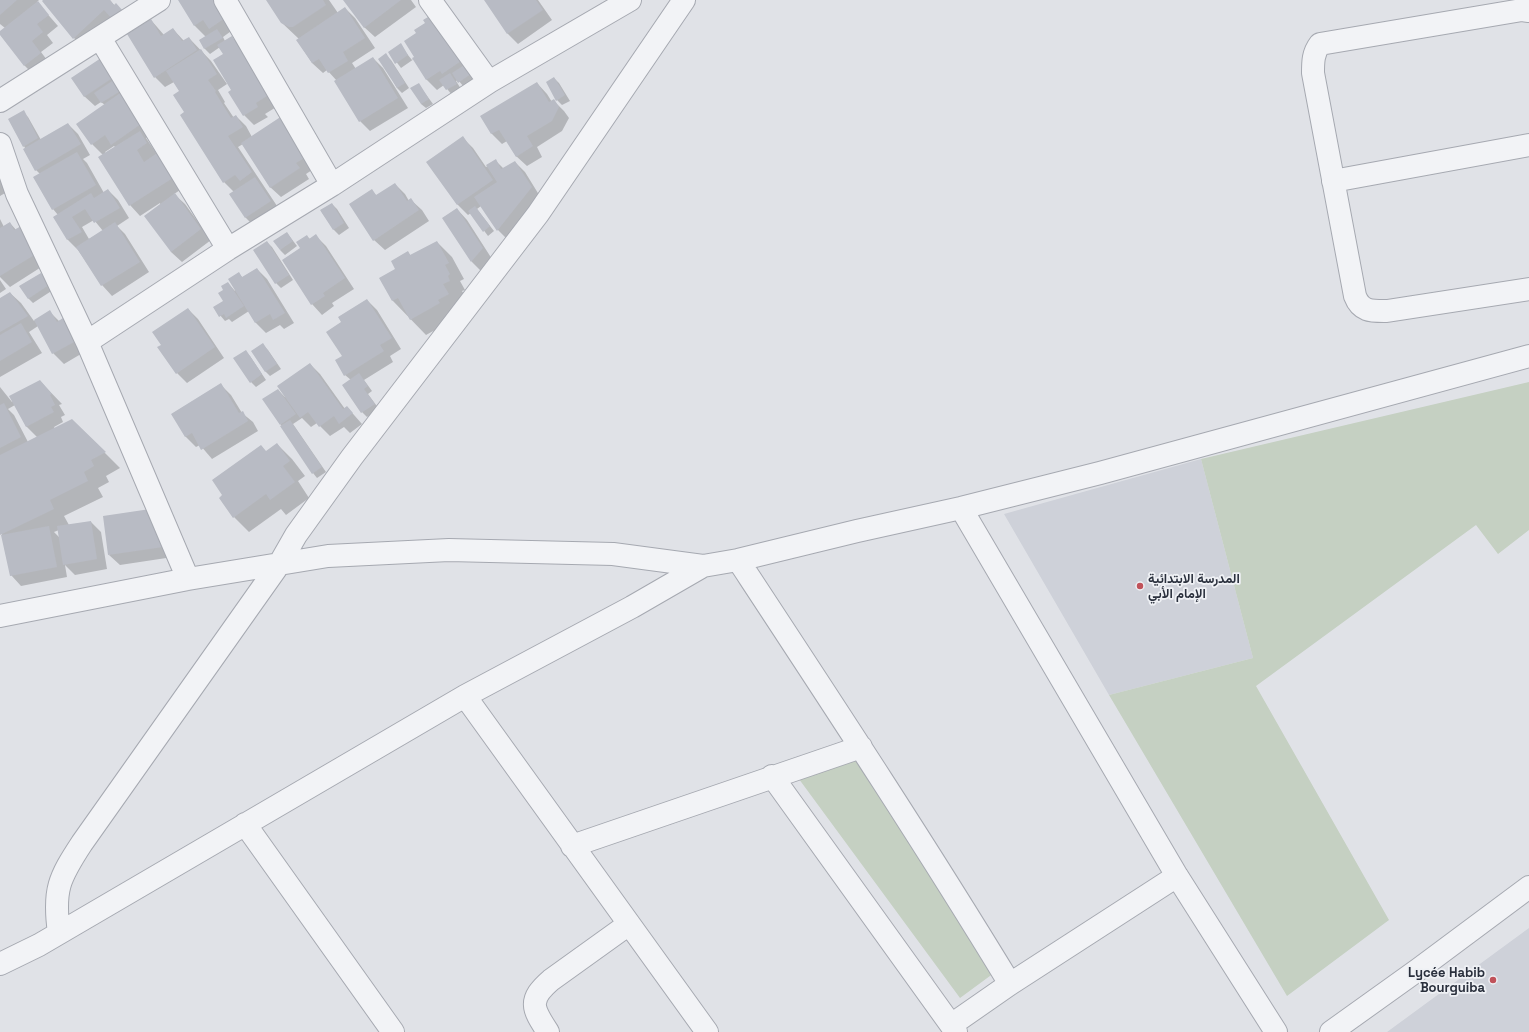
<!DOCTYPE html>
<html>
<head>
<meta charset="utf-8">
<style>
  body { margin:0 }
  canvas { display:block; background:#e0e2e7 }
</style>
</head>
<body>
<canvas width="1529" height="1032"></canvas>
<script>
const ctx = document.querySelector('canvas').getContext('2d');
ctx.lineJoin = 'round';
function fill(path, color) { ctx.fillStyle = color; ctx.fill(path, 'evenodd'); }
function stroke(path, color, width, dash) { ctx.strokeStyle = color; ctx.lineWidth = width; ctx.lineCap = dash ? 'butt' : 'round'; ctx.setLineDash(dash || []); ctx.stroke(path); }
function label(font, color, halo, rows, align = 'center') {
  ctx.font = font + ' "Space Grotesk",Vazirmatn,sans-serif'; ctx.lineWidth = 3.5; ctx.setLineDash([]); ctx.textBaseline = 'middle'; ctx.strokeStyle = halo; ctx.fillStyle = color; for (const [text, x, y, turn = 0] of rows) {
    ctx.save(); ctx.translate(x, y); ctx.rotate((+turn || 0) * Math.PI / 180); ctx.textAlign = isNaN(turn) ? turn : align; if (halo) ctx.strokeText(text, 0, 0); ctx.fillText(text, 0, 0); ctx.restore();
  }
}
fill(new Path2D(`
  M1201,459L1253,658L1109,695L1004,514Z
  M1529,928V1032H1387Z`), '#ced1d9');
fill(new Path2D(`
  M1529,382V530L1498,554L1476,525L1256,686L1389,920L1287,996L1109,695L1253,658L1201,459Z
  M858,754L994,973L960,998L796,775Z`), '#c5d0c2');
fill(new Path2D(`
  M0,0H39L37,2L58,26L47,35L53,43L41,52L50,64L35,76L25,66L0,34V32L5,28L0,24Z
  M45,0H110L115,6V20L84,49L74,38L44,1Z
  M179,0H223L238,26L223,37L225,41L232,37L286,101L265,114L268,117L254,125L244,115L233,90L224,55L220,47L210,54L205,49L200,40L206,37L195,26Z
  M268,0H329L338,13L345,8L355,18L375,48L352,63L356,69L373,58L383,68L408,108L370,131L360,121L337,81L327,70L323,73L312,63L297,40L299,39L281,22Z
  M345,0H411L416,7L375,37L364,27Z
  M485,0H538L552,20L518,44L508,34Z
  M151,20L164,35L173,29L184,41L189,38L211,61L227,84L218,90L225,102L224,103L234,118L236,116L246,126L252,137L321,164L306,174L309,179L281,197L270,187L243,144L238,147L281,212L256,228L246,218L231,194L234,192L224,182L186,112L180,92L174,82L165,87L155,77Z
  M417,33L482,75L464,87L458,80L456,81L461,89L452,95L444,85L437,90L426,79L414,59L401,68L389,52L400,45L412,60L415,57Z
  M386,55L391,60L409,88L402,93L397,88L380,59Z
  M101,59L151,134L146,138L157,154L185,187L174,194L185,204L211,240L182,262L171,252L160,203L140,216L130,205L103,155L92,144L105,105L101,102L95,106L84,96ZM114,146L116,148L106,154L105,152Z
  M554,78L559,83L570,101L562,105L557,100Z
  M537,83L547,94L552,102L554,101L564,111L569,118L562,131L537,147L542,157L527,166L516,156L507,141L502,144L492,134L482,117Z
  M419,85L433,104L426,108L421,104Z
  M23,112L28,117L41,140L68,124L78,134L90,155L83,159L87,163L104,193L108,190L118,200L129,218L117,226L125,234L149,272L112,296L102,285L78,250L68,240L54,217L58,215L53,209L40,174L36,170L24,146ZM94,220L103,231L89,239L82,227Z
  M463,138L473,148L486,167L496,161L504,169L515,162L525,172L541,198L508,240L498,230L481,206L477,209L494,231L488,236L471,213L468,215L458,205L428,162Z
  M0,170L12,189L0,196Z
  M395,184L405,194L409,201L411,200L422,210L429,221L385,250L374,240L372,191L377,196Z
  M332,204L337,209L349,228L339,235L334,230L321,211Z
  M457,209L467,220L492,259L482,272L472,262L443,218Z
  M0,219L4,227L10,223L46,264L10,287L0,277Z
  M287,233L297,246L285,255L280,250Z
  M307,236L310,239L316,236L326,246L354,289L332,303L334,306L322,315L312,304L283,261L302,248Z
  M267,242L272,247L293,280L281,288L276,283Z
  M437,242L452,257L464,279L460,281L465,290L462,291L465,296L458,300L464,310L455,319L426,335L393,301L381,278L396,269L408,252L411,256Z
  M257,269L267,279L294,323L284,329L280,325L266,333L256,323L249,311L232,322L229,319L225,321L214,308L224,301L225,290L228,283L235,291L239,274L243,278Z
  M40,274L53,290L33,303L28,298Z
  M0,280L6,289L0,293Z
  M10,293L21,303L34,321L50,312L59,321L63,319L74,329L86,351L64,364L53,353L38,326L29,332L42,353L0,377V299Z
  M367,300L377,310L401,349L390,356L393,362L364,380L372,391L368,394L379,409L367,417L362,412L351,380L345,375L343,356V322Z
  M188,309L198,319L224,358L187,383L177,373L162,345Z
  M263,345L268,350L281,369L270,376L265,371Z
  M245,351L250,356L266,380L256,387L251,382Z
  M310,364L320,374L345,409L347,407L362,424L350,433L344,427L330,436L317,423L311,427L302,418L293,424L326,472L317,478L313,473L281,425L278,390L285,397Z
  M40,381L62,404L59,405L65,415L61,417L63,422L54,427L55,429L72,420L120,468L106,476L109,482L98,488L103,497L64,516L69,525L91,522L101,532L107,569L75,575L65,565L67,577L21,586L11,575L3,536L0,532V387L12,402ZM15,405L26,426L37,437L28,442L14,415L8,409ZM59,530L60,538L54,532Z
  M221,385L231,395L242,413L253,422L258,431L212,459L200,445L196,447L185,436Z
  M277,444L292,459L305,476L298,481L309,498L286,515L281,509L249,532L234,517L267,452Z
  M157,510L173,557L120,565L109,555Z`), '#0003');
fill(new Path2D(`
  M0,0H17L0,15Z
  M43,0H110L114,5L116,3L123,11L113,20L104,10L73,39L42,1Z
  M178,0H220L228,16L209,29L203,20L194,26Z
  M266,0H323L326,5L293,27H289L281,23Z
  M343,0H401L364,28Z
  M484,0H536L543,10L507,34Z
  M38,1L49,15L37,24L43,32L32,41L41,53L24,66L0,35V31Z
  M345,7L365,38L343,52L348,61L328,73L319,59L312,63L296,40Z
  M433,14L464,59L442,74L440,71L426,80L412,58L414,57L404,41L416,33L414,30L425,23L423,20Z
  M151,19L161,36L173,28L182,41L189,37L197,50L154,78L127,34Z
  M217,29L223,38L204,49L199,40Z
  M232,36L236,43L241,39L276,90L256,103L258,107L243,116L228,92L231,90L213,60L223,54L217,45Z
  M401,43L408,55L395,64L388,52Z
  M201,49L217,74L208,80L216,91L215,92L231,118L236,115L243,127L228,136L252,172L240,181L235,175L223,183L180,115L184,112L173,95L179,91L166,71Z
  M386,53L405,83L397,88L378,59Z
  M373,57L398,98L359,122L334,81Z
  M101,58L114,77L84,97L71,78Z
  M472,60L478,69L458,83L452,73Z
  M450,73L457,84L446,90L439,80Z
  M554,77L565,95L556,101L546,82Z
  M115,79L122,90L101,103L94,93Z
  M537,82L549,102L554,99L559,107L552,121L527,136L533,146L516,157L499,130L491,134L480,116Z
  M419,83L429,99L421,104L410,88Z
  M123,91L141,124L111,145L105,135L91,145L76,124Z
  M24,110L38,138L23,147L8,119Z
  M285,114L311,154L296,163L300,168L270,188L241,143Z
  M68,123L81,144L35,171L23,149Z
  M140,131L147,143L137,150L144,162L160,151L176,176L129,206L98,157Z
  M463,136L493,180L457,205L426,162Z
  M77,152L96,185L52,210L33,177Z
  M496,159L501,169L515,161L532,187L497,231L474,197L497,182L486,165Z
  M255,177L271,201L245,218L229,194Z
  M395,183L407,201L411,198L419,210L373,241L349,204L372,189L376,195Z
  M108,189L120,208L94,223L85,209L72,217L82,232L67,240L53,217L91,193L94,198Z
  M175,193L201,229L171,252L144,216Z
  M332,203L344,223L333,230L320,210Z
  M475,206L490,226L483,232L468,211Z
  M457,208L483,248L471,262L442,218Z
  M10,222L14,230L23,225L36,254L0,276V228Z
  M115,222L140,262L101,286L76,247Z
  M287,232L293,241L280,250L273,241Z
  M316,234L345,278L323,293L325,296L311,305L282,260L300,248L296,242L307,235L309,239Z
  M267,241L289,275L275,284L253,250Z
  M437,241L449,263L445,265L450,274L448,276L450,281L443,284L449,294L438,300L440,303L410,320L398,298L392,301L379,278L395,269L391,261L408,251L410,255Z
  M257,268L285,313L273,320L270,314L255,323L228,279L239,272L242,277Z
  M41,273L49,285L28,299L19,286Z
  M228,282L244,306L226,318L224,314L219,317L213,307L223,301L218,293L223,290L221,286Z
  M10,292L28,316L0,332V298Z
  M367,299L392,338L380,345L384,351L344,376L335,360L342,356L326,332L341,322L338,317Z
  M188,308L215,347L176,374L157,347L161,345L152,332Z
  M50,310L57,322L63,318L76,341L52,354L34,320Z
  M21,323L32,342L0,361V335Z
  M263,343L277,364L265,372L251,351Z
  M246,350L262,374L250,383L233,358Z
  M310,363L343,409L347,406L353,413L339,424L334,416L319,427L308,412L300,418L277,386Z
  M359,373L368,386L364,389L375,404L361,413L342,385Z
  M40,380L52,394L50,395L55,405L51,407L54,412L26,427L9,396Z
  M221,383L239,413L243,411L248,421L201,450L192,433L185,437L171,414Z
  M278,389L296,414L280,425L262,399Z
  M4,403L21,437L0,448V405Z
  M72,419L106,452L91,460L94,466L84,472L88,481L50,500L54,509L0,535V455Z
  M290,420L322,467L312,474L280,426Z
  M277,443L290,461L283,466L295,482L270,500L266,494L233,518L219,498L222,495L212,480L261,445L266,451Z
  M157,508L163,547L108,555L103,516Z
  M91,521L97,559L63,565L57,526Z
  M49,526L57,567L10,576L1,535Z`), '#b8bbc4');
const minor = new Path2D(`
  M225,0L332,185
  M430,0L489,82
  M1529,11L1522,10L1320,44C1313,53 1313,62 1313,73L1355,296C1361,312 1372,311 1387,311L1529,289
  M100,38L228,249
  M0,101L159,0
  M0,144L17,194L87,342L188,579
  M1333,181L1529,145
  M87,342L228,249L332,185L489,82L630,0
  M961,508L1177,876L1276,1032
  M738,560C830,700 923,841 1010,984
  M0,616L188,579L328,556L449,550L613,554L703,566L738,560L857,531L961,508L1100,473L1529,356
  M465,696L707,1032
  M772,776L956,1032
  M245,824L393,1032
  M572,846L861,747
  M59,933C53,890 59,878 82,843L280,563L296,535L352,457L538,214L684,0
  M0,964L39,945L465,696L632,607L703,566
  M951,1025L1010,984L1177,876
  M548,1032C532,1008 528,1000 551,980L629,924
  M1331,1032L1419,969L1529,887`);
stroke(minor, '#a6a9b1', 24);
stroke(minor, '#f2f3f6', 22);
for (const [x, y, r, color] of [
  [1140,586,4,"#c0525a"],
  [1493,980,4,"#c0525a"]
]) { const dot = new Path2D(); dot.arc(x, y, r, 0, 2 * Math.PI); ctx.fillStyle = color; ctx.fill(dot); stroke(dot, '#eff1f5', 1.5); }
label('bold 13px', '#2a303d', '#eff1f5', [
  ["المدرسة الابتدائية",1148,579],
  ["الإمام الأبي",1148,594],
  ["Lycée Habib",1485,973,"right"],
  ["Bourguiba",1485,988,"right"]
], 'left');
</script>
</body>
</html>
